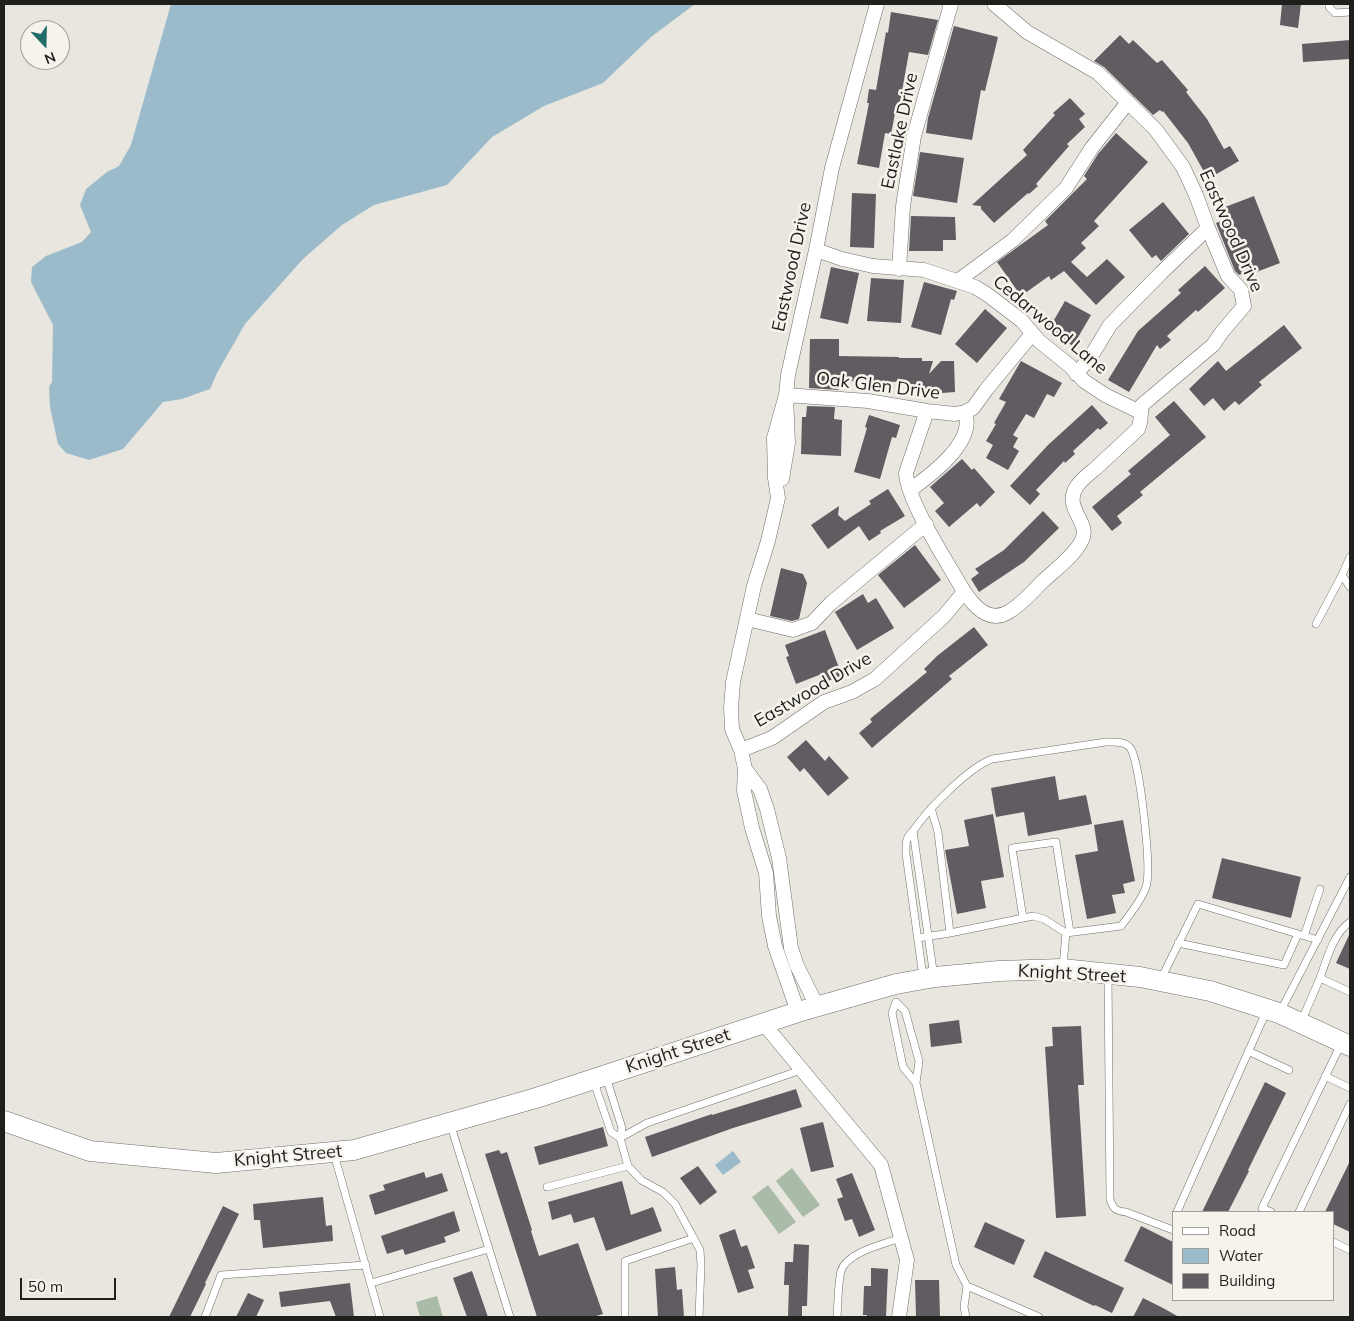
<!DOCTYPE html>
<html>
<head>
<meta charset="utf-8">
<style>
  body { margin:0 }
  #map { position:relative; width:1354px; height:1321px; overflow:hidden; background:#e8e6df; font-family:Mulish,sans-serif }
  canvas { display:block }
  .frame { position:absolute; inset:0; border:5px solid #1f1f1c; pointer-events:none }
  .legend { position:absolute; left:1172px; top:1211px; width:162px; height:90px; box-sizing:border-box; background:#f5f3ec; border:1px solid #9f9e99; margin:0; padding:6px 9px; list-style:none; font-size:15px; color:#1f1f1c }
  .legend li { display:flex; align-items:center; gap:10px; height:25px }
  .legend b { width:25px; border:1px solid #9f9e99 }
  .north { position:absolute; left:20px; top:20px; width:50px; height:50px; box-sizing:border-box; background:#f5f3ec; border:1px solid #9f9e99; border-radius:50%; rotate:159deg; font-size:14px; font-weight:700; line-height:20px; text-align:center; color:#1f1f1c }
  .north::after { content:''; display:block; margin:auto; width:18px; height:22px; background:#216c69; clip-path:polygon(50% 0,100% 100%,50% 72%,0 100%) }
  .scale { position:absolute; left:20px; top:1278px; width:96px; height:22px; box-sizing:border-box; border:2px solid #1f1f1c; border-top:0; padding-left:6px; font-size:15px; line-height:18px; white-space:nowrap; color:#1f1f1c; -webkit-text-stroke:4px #f5f3ec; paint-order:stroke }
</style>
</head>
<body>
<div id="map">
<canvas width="1354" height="1321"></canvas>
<div class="frame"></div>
<ul class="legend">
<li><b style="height:6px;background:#fff"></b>Road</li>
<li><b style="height:14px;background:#9bbbca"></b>Water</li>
<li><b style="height:14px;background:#605c61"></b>Building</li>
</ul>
<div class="north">N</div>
<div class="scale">50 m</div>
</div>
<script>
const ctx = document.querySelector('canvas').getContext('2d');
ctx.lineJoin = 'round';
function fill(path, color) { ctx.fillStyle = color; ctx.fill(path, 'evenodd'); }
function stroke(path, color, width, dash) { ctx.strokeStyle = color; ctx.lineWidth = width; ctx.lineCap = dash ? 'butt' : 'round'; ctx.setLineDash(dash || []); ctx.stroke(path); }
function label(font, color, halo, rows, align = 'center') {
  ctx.font = font + ' Mulish,sans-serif'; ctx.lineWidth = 5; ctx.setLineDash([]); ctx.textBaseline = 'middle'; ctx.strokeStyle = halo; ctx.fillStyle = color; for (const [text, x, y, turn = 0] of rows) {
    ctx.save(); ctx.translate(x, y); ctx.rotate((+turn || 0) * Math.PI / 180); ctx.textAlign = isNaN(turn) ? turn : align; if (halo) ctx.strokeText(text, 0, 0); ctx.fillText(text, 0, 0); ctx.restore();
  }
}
fill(new Path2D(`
  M792,1168L820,1205L803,1217L776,1181Z
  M768,1185L796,1222L779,1234L752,1197Z
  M437,1296L443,1317H420L416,1302Z`), '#aabba8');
fill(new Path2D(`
  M171,4H695L651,37L603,83L544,106L492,137L447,185L374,205L342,225L303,259L245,324L217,373L210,389L182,399L163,402L123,449L89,460L66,453L58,444L50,407L49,387L52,382L53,325L31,282L32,267L46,256L82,242L91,232L80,205L86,189L107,172L119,166L131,145Z
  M733,1151L741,1162L723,1175L715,1165Z`), '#9bbbca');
fill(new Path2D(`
  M1282,4H1301L1298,28L1280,25Z
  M891,12L938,20L928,55L909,52L899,108H896L891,134L885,133L879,168L857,164L869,103H867L869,89L876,90L886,32L888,33Z
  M954,26L998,37L985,91L981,90L972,140L926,133L928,118Z
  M1120,35L1129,44L1133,40L1157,63L1162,60L1188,90L1186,92L1207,119L1224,149L1230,146L1239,161L1208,179L1188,143L1163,111L1162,112L1160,110L1153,115L1104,67L1094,61Z
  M1350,40V59L1303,62L1302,44Z
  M1070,98L1085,114L1079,119L1085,127L1067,144L1069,146L1036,184L1038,186L1029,194L1028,193L994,223L981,209V206L972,205L1027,155L1023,150L1055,115L1053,113Z
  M1116,133L1148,162L1094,221L1099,226L1081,243L1086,248L1071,262L1087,277L1107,259L1125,277L1096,305L1064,271L1051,280L1049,276L1021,296L997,262L1048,225L1045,221L1087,179L1084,176L1098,154Z
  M920,152L964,158L957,203L913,196Z
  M852,193L876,194L874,248L850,247Z
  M1254,196L1280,263L1246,276L1244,273L1239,275L1235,271L1216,223L1224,220L1220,209Z
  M1163,202L1189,234L1161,261L1156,255L1152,258L1129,230Z
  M911,216L955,217L956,240H943V251H909Z
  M1205,266L1225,288L1198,312L1196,310L1167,336L1171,340L1160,349L1157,345L1129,392L1108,380L1138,331L1181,293L1178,290Z
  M831,267L859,273L848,324L820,318Z
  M871,278L904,280L901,323L867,321Z
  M924,282L957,291L954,300L951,299L941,335L911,327Z
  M1065,301L1091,315L1073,346L1045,329L1051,318L1054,320Z
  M985,309L1007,328L977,363L955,344Z
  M1284,325L1302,348L1259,382L1262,385L1239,405L1235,401L1224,411L1213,398L1204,406L1189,389L1218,361L1226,371Z
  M810,339H839V356L899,357V358H922V361H933L929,374L941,361H954L955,392L942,393V390L909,391V382L839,381V390L809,388Z
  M1021,361L1062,383L1054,397L1047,394L1034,418L1026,414L1013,435L1018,438L1013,447L1019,451L1008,470L986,458L993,445L986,441L996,424L994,423L1006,402L999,399Z
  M1174,401L1206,437L1140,492L1143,495L1117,516L1122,523L1112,531L1092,507L1131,474L1128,471L1170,435L1155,417Z
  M1092,405L1108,423L1100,430L1098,428L1073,451L1075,454L1065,463L1064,461L1036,490L1040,494L1030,505L1010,486L1048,445Z
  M807,406L835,407L834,419L842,420L841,456L801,454L802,417H806Z
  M869,415L900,425L896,438L892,437L880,479L854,472L867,428L865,427Z
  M962,459L972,470L974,468L995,492L980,507L977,503L949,527L935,511L944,503L930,487Z
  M888,489L905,516L880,531L881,533L869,541L859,526L828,549L811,525L839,506L838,515L845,521L871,504L869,501Z
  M1043,511L1059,528L1024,562L979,592L971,579L979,573L975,569L1004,550Z
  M915,545L941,580L904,608L878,575Z
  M781,568L803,574L807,583L799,619L792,621L770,616Z
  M863,594L868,603L876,598L894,628L857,650L835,612Z
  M974,627L988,645L949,676L952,679L872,748L859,733L872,722L870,719L927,672L924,669L937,656Z
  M825,630L842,676L822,683L819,675L796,684L786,657L789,656L785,645Z
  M806,740L825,761L829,756L849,778L828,796L804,768L800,772L787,757Z
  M1055,776L1059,800L1086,795L1092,824L1028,836L1024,812L996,817L991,788Z
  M993,814L1004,877L981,881L986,908L957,914L945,850L969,846L964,820Z
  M1123,820L1135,881L1123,884L1125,893L1112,895L1116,913L1087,919L1075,855L1098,851L1094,825Z
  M1222,858L1301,877L1291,918L1212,898Z
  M1350,933V969L1336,963Z
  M959,1020L962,1043L931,1047L929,1024Z
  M1081,1026L1084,1085H1078L1086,1216L1056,1218L1045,1047L1053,1046L1052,1027Z
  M1265,1082L1286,1093L1248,1170L1249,1171L1228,1212H1202Z
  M796,1089L802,1107L733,1128L652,1157L645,1137L712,1114V1115Z
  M823,1122L834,1167L811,1172L800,1128Z
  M603,1127L608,1146L539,1165L534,1147Z
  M499,1150L501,1154L507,1152L532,1230L531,1231L539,1256L578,1243L603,1314L593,1317H537L485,1154Z
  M1350,1161V1232L1333,1224V1212H1325Z
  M698,1166L717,1192L700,1205L680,1178Z
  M424,1172L426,1178L442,1173L448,1191L375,1215L369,1195L385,1190L383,1185Z
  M852,1173L875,1230L859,1237L852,1219L845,1221L837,1199L843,1197L836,1179Z
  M622,1181L631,1215L653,1207L662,1231L606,1251L594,1217L574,1223L571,1214L552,1220L548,1202Z
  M323,1197L326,1226L332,1225L333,1241L263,1248L260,1220H254L253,1204Z
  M223,1206L239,1214L205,1283L206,1284L190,1317H169Z
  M454,1211L460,1231L444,1237L446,1242L405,1255L403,1249L387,1254L381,1236Z
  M985,1222L1025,1240L1014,1265L974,1247Z
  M1141,1226L1173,1242V1285L1124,1261Z
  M735,1229L741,1247L747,1245L755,1268L748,1270L754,1288L738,1293L719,1235Z
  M794,1244L809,1245L807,1306H802V1317H788L789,1285H784L785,1262H793Z
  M1045,1251L1124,1288L1112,1313L1095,1305L1094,1306L1033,1277Z
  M675,1267L677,1290L682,1289L684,1317H658L655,1269Z
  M871,1268L888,1269L886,1317H867V1315H863L864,1286H871Z
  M472,1271L488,1317H467L453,1278Z
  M915,1280H939L940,1317H916Z
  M350,1283L354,1317H336L330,1301L281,1307L279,1292Z
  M248,1293L264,1300L256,1317H236Z
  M1143,1298L1163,1308L1179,1317H1133Z`), '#605c61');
const lane = new Path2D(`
  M1329,4V7L1335,13L1350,12
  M1350,557L1342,575L1350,587
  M1316,624L1342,575
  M913,831C928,809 968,768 992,759L1106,742C1115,742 1126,741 1131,749C1140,765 1152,869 1146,887C1142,899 1129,916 1121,926L1066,933L1044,919L1033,916L950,933L938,832L931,808
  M1023,918L1012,848L1056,842L1070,932
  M1304,936L1320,889
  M918,938L950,933
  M1178,943L1284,965L1298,934
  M1063,966L1066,933
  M1108,975L1110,1199C1113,1209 1116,1211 1126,1212L1173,1230
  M923,977L906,854C906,844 905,838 913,831L934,977
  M1320,978C1327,959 1333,934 1350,922
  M1161,979L1198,904L1318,940
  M1280,1012L1350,877
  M1302,1020L1320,978L1350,992
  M1248,1051L1289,1070
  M1325,1076L1350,1088
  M594,1082L611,1132L620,1138L622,1128L606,1077
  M916,1083L903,1067L892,1013L896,1002L905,1011L919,1061L916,1083L956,1265L967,1286L1039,1317
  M450,1123L510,1317
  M334,1154L380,1317
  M547,1187L628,1166
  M1177,1212L1266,1012
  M1271,1212L1262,1208L1341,1044
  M1299,1212L1350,1104
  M1333,1242L1350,1250
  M371,1283L489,1249
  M205,1317L221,1275L366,1265
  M625,1317V1261L694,1238
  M699,1317L701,1265L700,1250L675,1204L663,1192L641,1180L628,1166L620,1138L647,1123L801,1070
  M837,1317C838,1304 838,1283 841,1271C847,1252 884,1244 901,1238
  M966,1317L964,1307L967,1286`);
const street = new Path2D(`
  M816,250L842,259L873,266L924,270L975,287L988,295L1022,321L1039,341L1070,366L1084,381L1105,395L1140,412
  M899,269L903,206L914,136L951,4
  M959,280L1013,240L1066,188L1091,149L1128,102
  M1076,374L1090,358L1110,325L1161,273L1208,228
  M786,395L774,438L775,478L778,498L768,541L754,586L733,682L731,708L732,729L741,750L745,769L744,791L752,828L766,873L769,916L775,946L798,1012
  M786,395L868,401L927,411L955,414L965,412L973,408L986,390L1032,334
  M927,411L906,473C907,499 942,554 956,578C966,596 985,628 1010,611C1022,604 1033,591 1043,581C1055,570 1076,554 1082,540C1091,522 1062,508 1077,486C1082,479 1090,473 1096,468C1110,455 1124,442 1138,429C1142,421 1140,413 1142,405L1213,345L1222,332L1244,306L1241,290L1228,276L1208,228L1196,195L1183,167L1156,130L1098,73L1027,32L994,4
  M782,479L788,443L786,395L788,375L816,250L832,168L877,4
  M910,490C931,475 976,442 965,412
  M747,619L793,630L812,623L831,603L926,524
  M741,750L772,738L824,702L852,692L875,679L944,616L964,592
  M745,769L760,789L767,809L779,858L791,948L797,966L817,1006
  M763,1023L881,1165L907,1260L899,1317`);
const secondary = new Path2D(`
  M4,1121L90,1151L216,1163L354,1150L536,1098L798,1012L896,984L935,977L999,971L1062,969L1140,977L1210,991L1279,1013L1350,1046`);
stroke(lane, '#706e68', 8);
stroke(street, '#706e68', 15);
stroke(secondary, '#706e68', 21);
stroke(lane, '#fff', 7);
stroke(street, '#fff', 14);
stroke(secondary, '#fff', 20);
label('18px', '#1f1f1c', '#f5f3ec', [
  ["Eastlake Drive",900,131,-78],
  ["Eastwood Drive",1231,231,66],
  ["Eastwood Drive",792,267,-78],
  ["Cedarwood Lane",1050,325,40],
  ["Oak Glen Drive",878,386,7],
  ["Eastwood Drive",813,690,-30],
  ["Knight Street",1072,974,3],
  ["Knight Street",678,1051,-18],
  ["Knight Street",288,1156,-5]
]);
</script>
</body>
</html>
